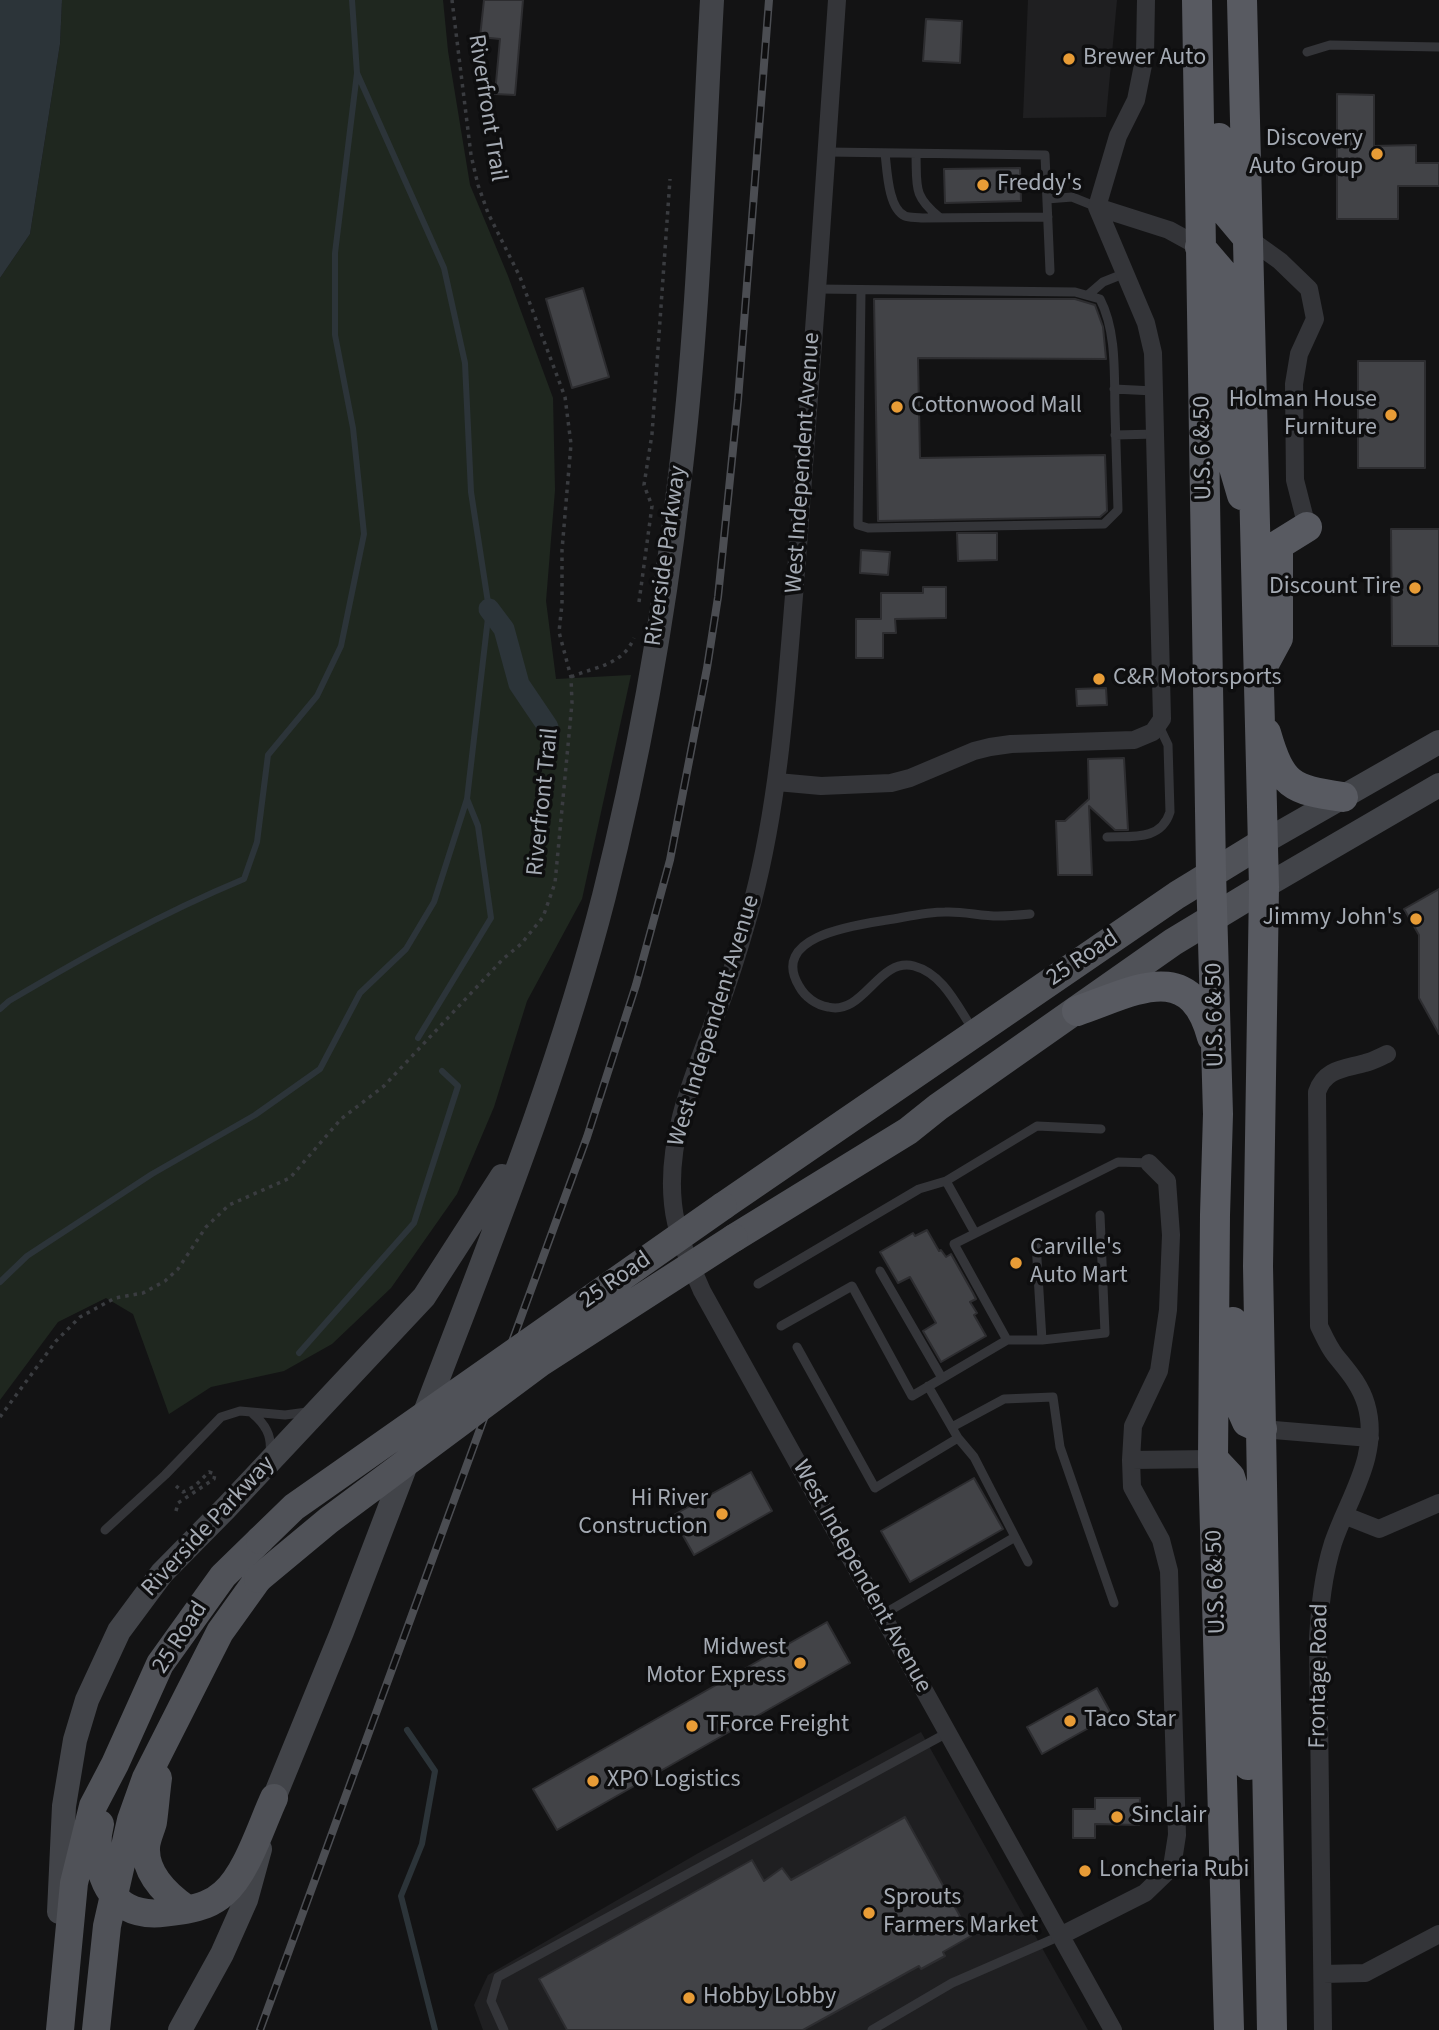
<!DOCTYPE html>
<html>
<head>
<meta charset="utf-8">
<style>
  body { margin:0 }
  canvas { display:block; background:#131314 }
</style>
</head>
<body>
<canvas width="1439" height="2030"></canvas>
<script>
const ctx = document.querySelector('canvas').getContext('2d');
ctx.lineJoin = 'round';
function fill(path, color) { ctx.fillStyle = color; ctx.fill(path, 'evenodd'); }
function stroke(path, color, width, dash) { ctx.strokeStyle = color; ctx.lineWidth = width; ctx.lineCap = dash ? 'butt' : 'round'; ctx.setLineDash(dash || []); ctx.stroke(path); }
function label(font, color, halo, rows, align = 'center') {
  ctx.font = font + ' "Source Sans 3",sans-serif'; ctx.lineWidth = 7; ctx.setLineDash([]); ctx.textBaseline = 'middle'; ctx.strokeStyle = halo; ctx.fillStyle = color; for (const [text, x, y, turn = 0] of rows) {
    ctx.save(); ctx.translate(x, y); ctx.rotate((+turn || 0) * Math.PI / 180); ctx.textAlign = isNaN(turn) ? turn : align; if (halo) ctx.strokeText(text, 0, 0); ctx.fillText(text, 0, 0); ctx.restore();
  }
}
fill(new Path2D(`
  M1028,0H1117L1106,117L1023,118Z
  M921,1732L1088,2030H483L474,2005L488,1975L702,1851Z`), '#1f1f21');
fill(new Path2D(`
  M62,0H443L448,51L470,185L508,276L553,398L555,490L546,601L556,679L631,675L582,899L527,1001L494,1107L457,1194L391,1288L332,1344L284,1371L211,1387L169,1414L133,1314L106,1298L58,1322L0,1400V278L30,234L60,44Z`), '#1f271f');
fill(new Path2D(`
  M0,0H62L60,44L30,234L0,278Z`), '#2c3439');
stroke(new Path2D(`
  M352,0L357,73L444,268L465,363L471,492L489,609L467,799L478,826L491,918L418,1038
  M0,1009L9,1001C87,955 160,914 244,879L257,842L268,755L317,696L341,646L364,534L353,428L335,335V253L357,73
  M0,1282L27,1256L152,1174L255,1115L320,1069L360,993L406,949L434,902L467,799
  M299,1353L414,1223L458,1086L442,1071
  M407,1730L435,1771L422,1844L401,1896L435,2030`), '#2c3439', 6);
stroke(new Path2D(`
  M489,609L504,629L519,684L548,727`), '#2c3439', 21);
const building = new Path2D(`
  M484,0H523L515,95L495,94L500,39L480,37Z
  M926,19L962,21L960,63L923,61Z
  M1337,94L1374,95V146L1416,145V163H1439V186H1398V219H1337Z
  M1020,168L1021,201L945,203L944,169Z
  M583,288L609,377L572,388L546,299Z
  M874,299H1075L1095,305L1103,327L1106,359L918,358L920,458L1105,455L1107,511L1100,517L878,521Z
  M1358,361H1425V468H1358Z
  M1391,529H1439V646H1392Z
  M957,533H997V560L958,561Z
  M861,550L890,552L888,575L860,573Z
  M923,587H946V618L895,619L896,633H883V658H856V619H881V593H923Z
  M1106,688L1107,705L1077,706L1076,689Z
  M1124,758L1128,830H1115L1089,806L1092,875H1058L1056,821H1065L1089,799L1088,759Z
  M1439,889V1034L1419,998V935L1404,909Z
  M927,1230L939,1251L941,1250L946,1257L951,1254L973,1293L976,1299L970,1302L977,1313L974,1315L986,1336L941,1362L923,1331L936,1323L910,1277L898,1283L880,1252L913,1233L915,1236Z
  M751,1472L772,1511L694,1555L672,1516Z
  M974,1478L1003,1529L910,1582L881,1531Z
  M827,1622L850,1663L557,1830L533,1789Z
  M1097,1688L1112,1715L1042,1754L1027,1727Z
  M1095,1798H1140L1139,1825L1095,1824V1838H1073V1809H1095Z
  M905,1817L971,1936L943,1952L945,1956L921,1969L919,1966L803,2030H567L539,1979L752,1860L764,1881L782,1868L791,1880Z`);
fill(building, '#424347');
stroke(building, '#2d2d30', 2);
stroke(new Path2D(`
  M639,602L652,506L644,485L652,434L670,179
  M571,677C596,666 622,666 634,638
  M0,1417L56,1341L80,1317L115,1298L143,1293L165,1281L178,1269L206,1227L229,1205L290,1178L341,1119L384,1086L503,959L521,944L543,917L555,883L572,703L571,677L559,632L562,604V550L571,444L565,397L520,277L488,213L478,185L471,155L452,0
  M176,1511L178,1503L214,1479L215,1474L209,1472L195,1486L183,1492L176,1486`), '#3a3c40', 3.5, [3.5, 5]);
stroke(new Path2D(`
  M1307,52L1330,45L1439,47
  M827,152L1045,155L1050,271
  M885,153C887,169 888,209 905,216C909,218 917,217 922,218L1048,217
  M916,155C917,187 913,196 939,217
  M1047,199L1072,197L1097,207
  M817,289L1075,292L1100,299C1117,332 1114,375 1115,412C1116,445 1117,478 1118,510L1104,524L868,528L858,525L861,291
  M1088,295L1103,282L1123,274
  M1114,389L1154,391
  M1115,435L1157,434
  M1107,837C1132,836 1161,841 1170,812L1168,745L1159,726
  M974,1031C958,1008 944,974 914,966C878,957 864,1016 828,1007C816,1005 805,997 799,986C769,936 856,925 887,920C906,917 926,912 945,912C963,911 980,916 998,916C1009,916 1020,915 1030,914
  M1100,1215L1105,1333L1042,1340H1007L954,1244L1118,1162L1149,1163
  M975,1233L946,1181L1037,1126L1101,1129
  M1036,1243L1042,1340
  M880,1271L942,1378
  M758,1284L919,1189L946,1181
  M781,1326L852,1286L912,1396L1007,1340
  M797,1347L875,1488L958,1438L928,1386
  M252,1413C265,1424 272,1435 270,1452
  M952,1427L1004,1399L1053,1397L1060,1447L1114,1603
  M958,1438L974,1457L1028,1562
  M105,1530L165,1475L221,1417L240,1411L285,1415L307,1412
  M882,1615L1015,1537
  M504,2030L491,2001L498,1977L947,1733
  M872,2030L952,1983L1060,1936`), '#343539', 9);
stroke(new Path2D(`
  M837,0C824,187 812,373 797,560C787,673 782,789 753,900C745,929 736,959 726,988C702,1057 665,1130 673,1204C676,1235 690,1263 702,1291L1113,2030
  M1097,207L1169,230L1200,247
  M1248,238L1280,261L1309,289L1315,319L1299,354L1294,384L1295,480L1307,527
  M777,782L821,786L891,783L910,778L974,751L990,747L1011,744L1134,740L1153,732L1162,719L1153,353L1146,323L1097,207L1118,136L1136,100L1145,55L1146,0
  M1262,1429L1370,1438
  M1131,1460L1213,1459
  M1346,1516L1379,1529L1439,1503
  M1060,1936L1145,1893L1172,1867L1177,1835L1169,1571L1161,1540L1132,1487L1131,1460L1133,1426L1159,1371L1168,1310L1171,1235L1167,1181L1149,1163
  M1323,1974L1365,1973L1439,1934
  M1323,2030L1318,1639C1320,1606 1323,1575 1333,1543C1348,1498 1381,1455 1366,1404C1360,1384 1347,1370 1335,1355C1328,1346 1324,1336 1319,1326L1317,1092C1325,1068 1345,1069 1365,1063C1373,1061 1380,1057 1387,1054`), '#343539', 18);
stroke(new Path2D(`
  M1262,843L1439,742
  M1264,887L1439,785
  M421,1423C487,1249 558,1076 604,896C638,761 663,622 679,484C699,323 703,161 712,0
  M269,1814L274,1798L342,1632L409,1457
  M59,1912L64,1806L75,1740L87,1700L119,1631L162,1573L226,1508L424,1297L502,1176
  M180,2030L222,1954L246,1900L260,1849`), '#424449', 24);
stroke(new Path2D(`
  M723,1206L1177,895L1262,843
  M734,1238L908,1131L938,1107L1173,942L1264,887
  M158,1778C156,1793 155,1807 153,1822C151,1830 146,1840 146,1848C145,1875 167,1895 187,1909
  M100,1824C93,1851 101,1892 127,1907C145,1917 166,1913 185,1910C200,1907 212,1904 224,1893C247,1873 261,1826 274,1798
  M60,2030L74,1883L93,1806L115,1764L160,1664L223,1576L260,1540
  M96,2030L107,1926L131,1820L146,1778L220,1632L258,1579`), '#505258', 28);
stroke(new Path2D(`
  M1197,0L1211,872L1218,1114L1215,1215L1213,1459L1229,2030
  M1242,0L1264,887L1258,1266L1272,2030
  M1219,138V174L1227,213L1248,238
  M1200,247L1224,275L1230,454L1242,495
  M1258,675L1278,638V545L1307,527
  M1266,733C1281,785 1291,790 1343,797
  M1077,1011C1133,992 1190,956 1212,1037
  M1233,1322L1239,1404L1247,1422L1262,1429
  M1216,1462L1230,1477L1242,1517L1243,1708L1248,1765`), '#585a61', 30);
const rail = new Path2D(`
  M260,2030L587,1137L636,985L670,860L707,668L718,597L738,400L769,0`);
stroke(rail, '#4b4d52', 8);
stroke(rail, '#0e0e0f', 5, [16]);
stroke(new Path2D(`
  M260,1540L294,1507L723,1206
  M258,1579L329,1520L540,1363L734,1238`), '#505258', 28);
for (const [x, y, r, color] of [
  [1069,59,7,"#e89c36"],
  [1377,154,7,"#e89c36"],
  [983,185,7,"#e89c36"],
  [897,407,7,"#e89c36"],
  [1391,415,7,"#e89c36"],
  [1415,588,7,"#e89c36"],
  [1099,679,7,"#e89c36"],
  [1416,919,7,"#e89c36"],
  [1016,1263,7,"#e89c36"],
  [722,1514,7,"#e89c36"],
  [800,1663,7,"#e89c36"],
  [1070,1721,7,"#e89c36"],
  [692,1726,7,"#e89c36"],
  [593,1781,7,"#e89c36"],
  [1117,1817,7,"#e89c36"],
  [1085,1871,7,"#e89c36"],
  [869,1913,7,"#e89c36"],
  [689,1998,7,"#e89c36"]
]) { const dot = new Path2D(); dot.arc(x, y, r, 0, 2 * Math.PI); ctx.fillStyle = color; ctx.fill(dot); stroke(dot, '#0e0e0f', 2.5); }
label('24px', '#a5abb4', '#0e0e0f', [
  ["Brewer Auto",1083,59],
  ["Discovery",1363,140,"right"],
  ["Auto Group",1363,168,"right"],
  ["Freddy's",997,185],
  ["Holman House",1377,401,"right"],
  ["Furniture",1377,429,"right"],
  ["Cottonwood Mall",911,407],
  ["Discount Tire",1401,588,"right"],
  ["C&R Motorsports",1113,679],
  ["Jimmy John's",1402,919,"right"],
  ["Carville's",1030,1249],
  ["Auto Mart",1030,1277],
  ["Hi River",708,1500,"right"],
  ["Construction",708,1528,"right"],
  ["Midwest",786,1649,"right"],
  ["Motor Express",786,1677,"right"],
  ["Taco Star",1084,1721],
  ["TForce Freight",706,1726],
  ["XPO Logistics",607,1781],
  ["Sinclair",1131,1817],
  ["Loncheria Rubi",1099,1871],
  ["Sprouts",883,1899],
  ["Farmers Market",883,1927],
  ["Hobby Lobby",703,1998]
], 'left');
label('24px', '#a5abb4', '#0e0e0f', [
  ["Riverfront Trail",486,108,81],
  ["U.S. 6 & 50",1204,448,-91],
  ["West Independent Avenue",804,463,-86],
  ["Riverside Parkway",667,556,-82],
  ["Riverfront Trail",544,802,-84],
  ["25 Road",1083,959,-34],
  ["U.S. 6 & 50",1216,1015,-91],
  ["West Independent Avenue",715,1021,-73],
  ["25 Road",616,1281,-35],
  ["Riverside Parkway",209,1527,-47],
  ["West Independent Avenue",861,1577,61],
  ["U.S. 6 & 50",1217,1582,-92],
  ["25 Road",181,1638,-57],
  ["Frontage Road",1320,1676,-89]
]);
</script>
</body>
</html>
